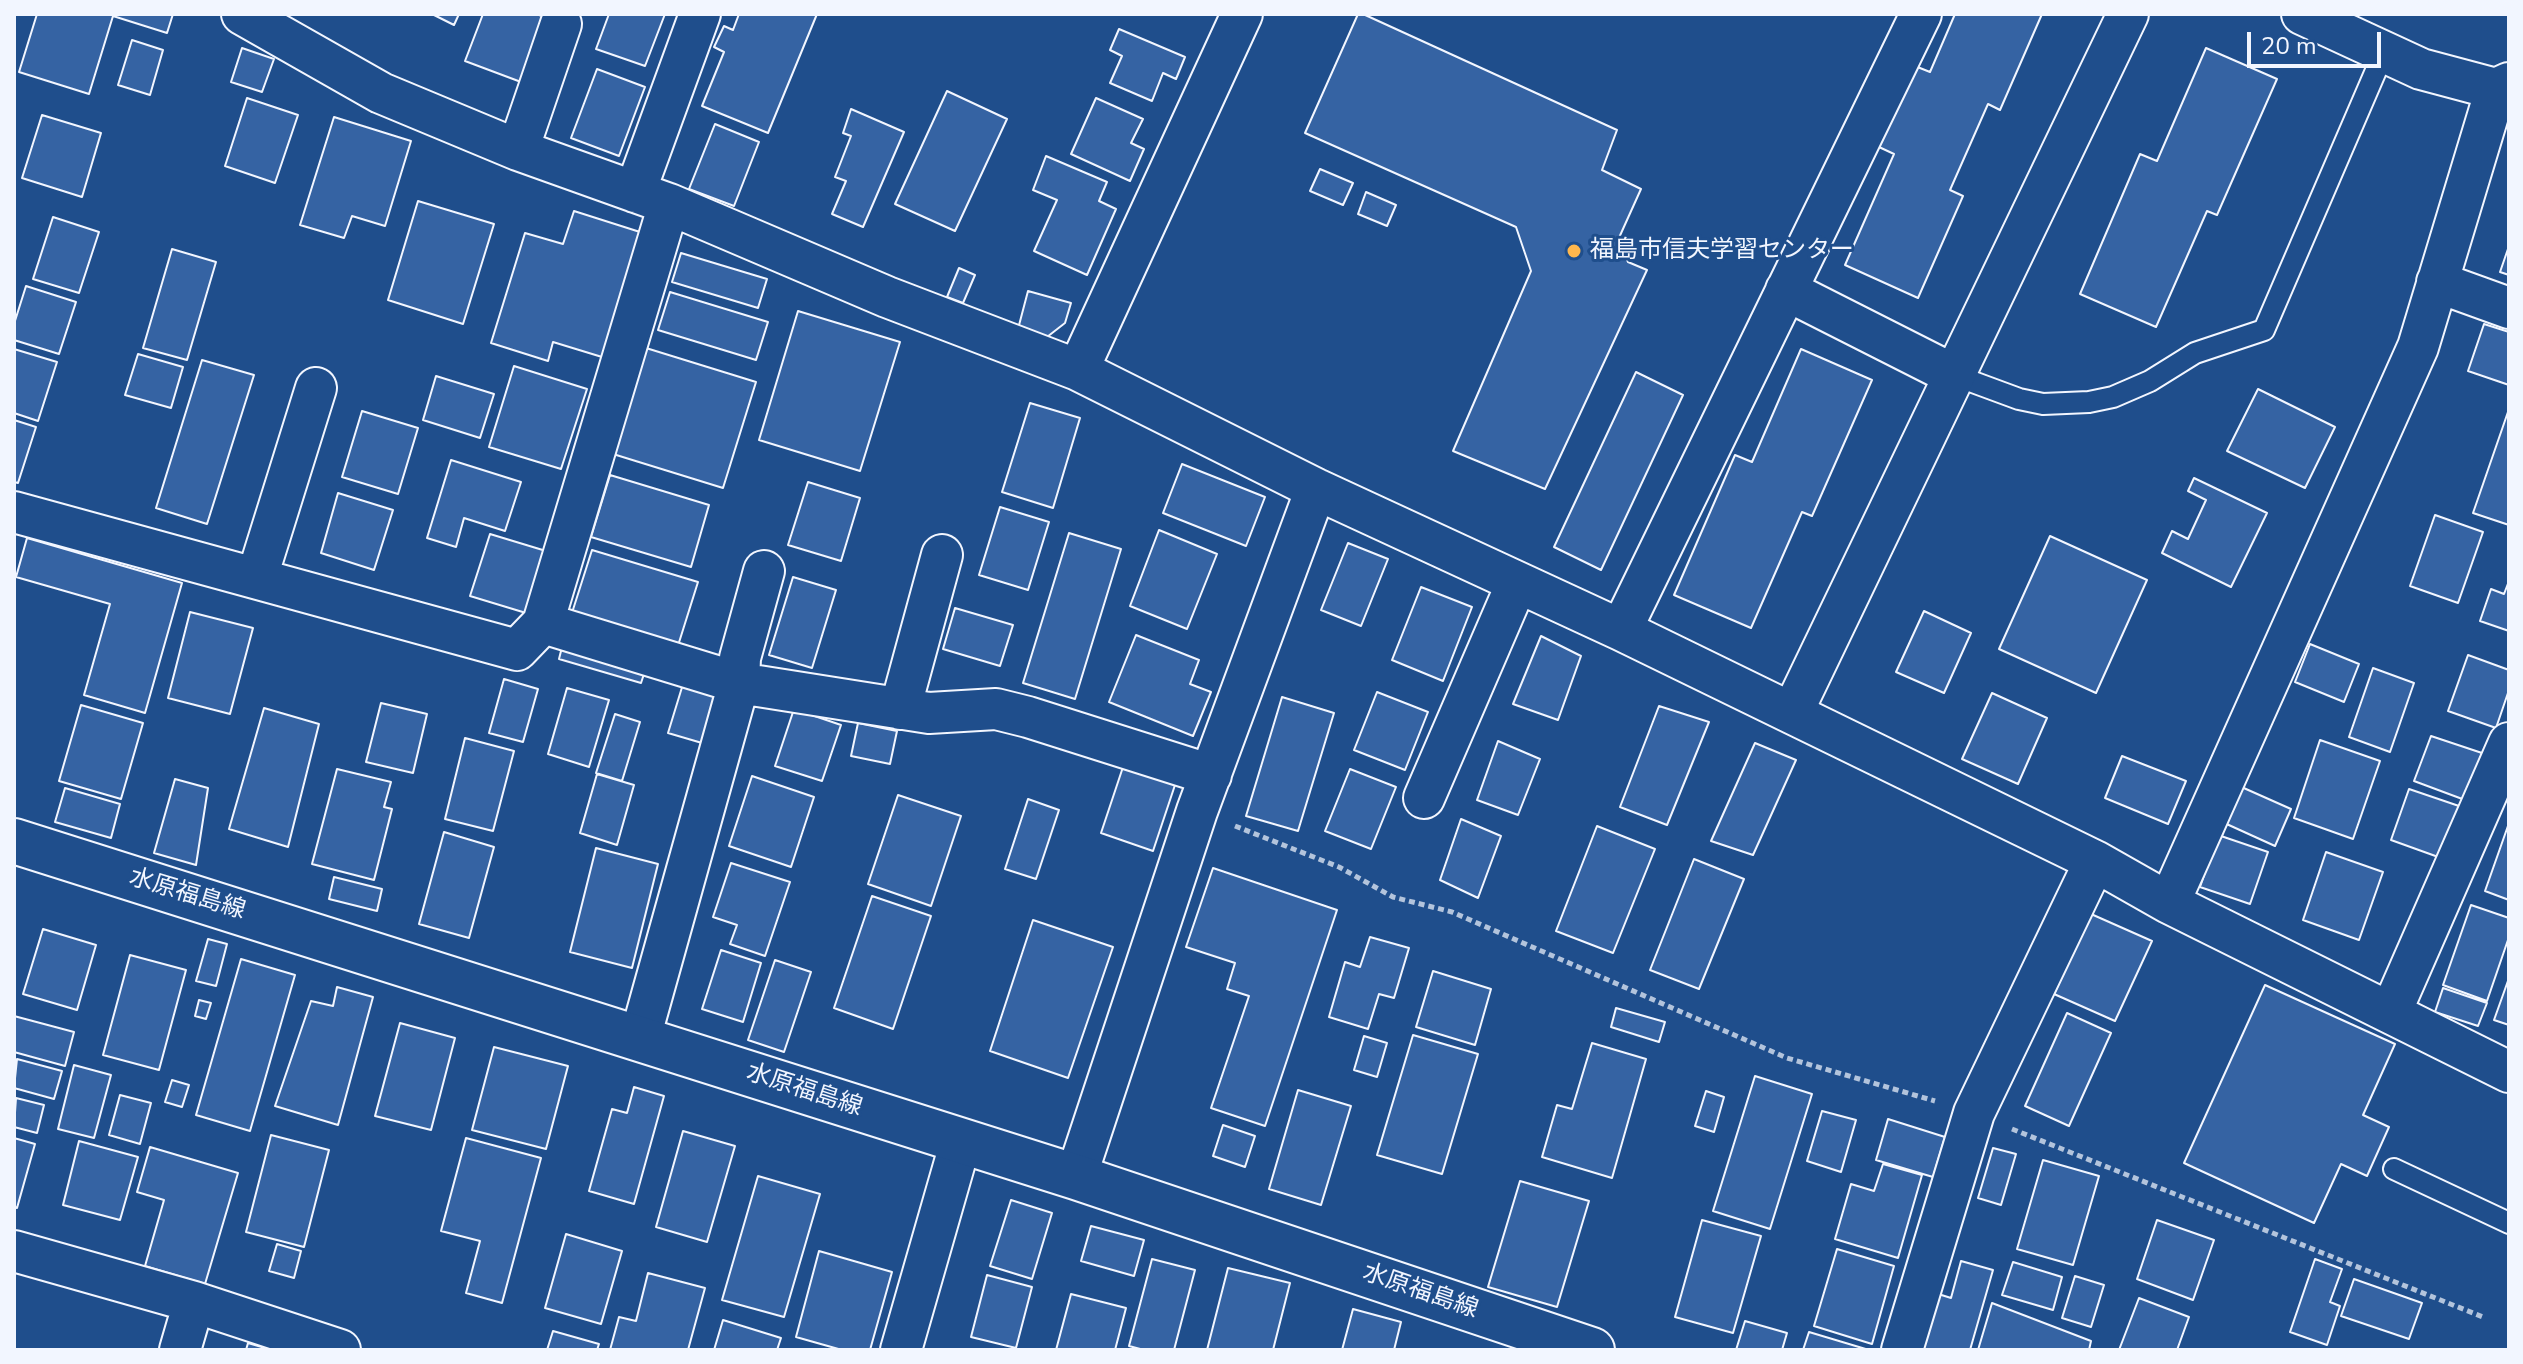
<!DOCTYPE html>
<html>
<head>
<meta charset="utf-8">
<style>
  body { margin:0 }
  #map { position:relative; width:2523px; height:1364px; overflow:hidden; background:#1f4e8c; font-family:"Nunito Sans",sans-serif }
  canvas { display:block }
  .frame { position:absolute; inset:0; border:16px solid #f2f6ff; pointer-events:none }
  .scale { position:absolute; left:2247px; top:32px; width:134px; height:36px; box-sizing:border-box; border:4px solid #f2f6ff; border-top:0; padding-left:10px; font-size:24px; line-height:28px; white-space:nowrap; color:#f2f6ff; -webkit-text-stroke:6px #1f4e8c; paint-order:stroke }
</style>
</head>
<body>
<div id="map">
<canvas width="2523" height="1364"></canvas>
<div class="frame"></div>
<div class="scale">20 m</div>
</div>
<script>
const ctx = document.querySelector('canvas').getContext('2d');
ctx.lineJoin = 'round';
function fill(path, color) { ctx.fillStyle = color; ctx.fill(path, 'evenodd'); }
function stroke(path, color, width, dash) { ctx.strokeStyle = color; ctx.lineWidth = width; ctx.lineCap = dash ? 'butt' : 'round'; ctx.setLineDash(dash || []); ctx.stroke(path); }
function label(font, color, halo, rows, align = 'center') {
  ctx.font = font + ' "Nunito Sans","Noto Sans JP",sans-serif'; ctx.lineWidth = 6; ctx.setLineDash([]); ctx.textBaseline = 'middle'; ctx.strokeStyle = halo; ctx.fillStyle = color; for (const [text, x, y, turn = 0] of rows) {
    ctx.save(); ctx.translate(x, y); ctx.rotate((+turn || 0) * Math.PI / 180); ctx.textAlign = isNaN(turn) ? turn : align; if (halo) ctx.strokeText(text, 0, 0); ctx.fillText(text, 0, 0); ctx.restore();
  }
}
const building = new Path2D(`
  M37,14H173L167,33L113,16L89,94L19,72Z
  M432,14H459L454,25Z
  M483,14H536L545,17L521,82L465,61Z
  M609,14H665L645,66L596,49Z
  M739,14H817L768,133L702,106L724,52L714,47L724,26L733,30Z
  M1358,14H1363L1617,130L1602,170L1641,189L1618,240L1628,262L1647,270L1545,489L1453,451L1531,271L1516,227L1305,133Z
  M1955,14H2042L2000,110L1988,104L1950,190L1963,196L1918,298L1845,265L1894,154L1879,147L1915,66L1930,72Z
  M1119,29L1185,57L1176,79L1163,73L1152,101L1110,83L1122,56L1110,50Z
  M132,40L163,50L150,95L118,85Z
  M242,48L274,59L262,92L231,82Z
  M2206,48L2277,79L2217,215L2207,211L2156,327L2080,294L2140,154L2157,161Z
  M597,69L645,87L619,156L571,138Z
  M947,91L1007,119L955,231L895,204Z
  M247,98L298,115L275,183L225,166Z
  M1096,98L1143,119L1131,143L1144,149L1130,181L1071,154Z
  M851,109L904,132L863,227L832,214L846,181L835,177L851,136L843,133Z
  M42,115L101,133L82,197L22,178Z
  M334,117L411,141L385,226L352,216L344,238L300,225Z
  M715,124L759,142L734,206L689,189Z
  M1046,156L1107,182L1099,201L1116,209L1087,275L1034,251L1057,200L1033,190Z
  M1320,169L1353,183L1343,205L1310,191Z
  M1366,192L1396,205L1387,226L1358,214Z
  M418,201L494,224L463,324L388,300Z
  M574,211L640,232L602,357L553,342L548,361L491,343L525,233L563,244Z
  M53,217L99,232L79,293L33,279Z
  M2509,246V275L2500,272Z
  M172,249L216,262L187,360L143,348Z
  M681,253L767,279L758,308L672,282Z
  M959,268L975,275L963,303L947,297Z
  M26,286L76,302L59,354L14,340V324Z
  M1028,291L1071,303L1065,323L1047,337L1018,329Z
  M670,292L768,322L756,360L658,330Z
  M798,311L900,342L860,471L759,440Z
  M2484,324L2509,332V385L2468,371Z
  M646,348L756,382L723,488L613,454Z
  M14,349L57,362L38,421L14,413Z
  M1801,349L1872,380L1812,516L1802,512L1751,628L1674,595L1735,455L1752,462Z
  M138,354L183,367L171,408L125,395Z
  M202,360L254,375L207,524L156,508Z
  M514,366L587,389L561,469L489,447Z
  M1636,372L1683,395L1601,570L1554,547Z
  M436,376L494,394L480,438L423,420Z
  M2258,389L2335,427L2305,488L2227,451Z
  M1030,403L1080,418L1053,508L1002,492Z
  M2509,409V525L2473,513Z
  M362,411L418,428L398,494L342,477Z
  M14,420L36,427L18,483L14,482Z
  M451,460L521,482L505,531L464,518L456,547L427,538Z
  M1182,464L1265,497L1246,546L1163,513Z
  M610,475L709,505L691,567L591,537Z
  M2194,478L2267,513L2231,587L2162,553L2172,531L2188,539L2206,500L2188,491Z
  M808,482L860,498L841,561L788,545Z
  M338,493L393,510L374,570L321,553Z
  M1000,507L1049,522L1028,590L979,575Z
  M2435,515L2483,532L2458,603L2410,586Z
  M1159,530L1217,554L1187,629L1130,606Z
  M1069,533L1121,549L1075,699L1023,683Z
  M490,534L546,551L526,613L470,596Z
  M2050,536L2147,580L2096,693L1999,649Z
  M27,538L182,583L145,713L84,695L110,604L16,577Z
  M1348,543L1388,559L1361,626L1321,610Z
  M592,550L698,582L676,652L570,619Z
  M793,577L836,590L812,668L769,655Z
  M2509,581V631L2480,621L2491,589L2504,594Z
  M1421,587L1472,607L1443,681L1392,660Z
  M955,608L1013,625L1000,666L943,649Z
  M1924,611L1971,633L1944,693L1896,672Z
  M190,612L253,628L230,714L168,698Z
  M1136,635L1199,660L1190,684L1211,692L1193,736L1109,702Z
  M1541,636L1581,656L1558,720L1513,704Z
  M563,643L646,668L641,683L559,659Z
  M2310,644L2359,664L2344,702L2295,682Z
  M2468,655L2509,670V690L2496,728L2448,711Z
  M2373,668L2414,683L2390,752L2349,737Z
  M504,679L538,689L523,742L489,733Z
  M683,684L717,694L702,743L668,733Z
  M567,688L609,700L589,767L548,754Z
  M1377,692L1428,712L1405,770L1354,750Z
  M1992,693L2047,718L2018,784L1962,759Z
  M1282,697L1334,713L1298,831L1246,816Z
  M381,703L427,714L413,773L366,762Z
  M81,705L143,723L121,799L59,781Z
  M1659,706L1709,722L1667,825L1620,807Z
  M264,708L319,724L288,847L229,829Z
  M794,709L841,725L822,781L775,766Z
  M615,714L640,722L622,781L596,773Z
  M858,723L897,731L890,764L851,756Z
  M2431,736L2482,753L2465,800L2414,781Z
  M465,738L514,751L493,831L445,819Z
  M2320,740L2380,761L2353,839L2294,818Z
  M1498,741L1540,759L1518,815L1477,800Z
  M1755,743L1796,760L1753,855L1711,841Z
  M2122,756L2186,781L2168,824L2105,798Z
  M1123,767L1175,785L1153,851L1101,833Z
  M337,769L391,782L384,807L392,809L374,880L312,864Z
  M1350,769L1396,787L1371,849L1325,831Z
  M597,774L634,785L617,845L580,833Z
  M752,776L814,797L791,867L729,846Z
  M175,779L208,788L196,865L154,853Z
  M2237,785L2291,809L2275,846L2220,821Z
  M65,788L120,804L111,838L55,822Z
  M2409,789L2459,806L2441,858L2391,840Z
  M898,795L961,816L931,906L868,884Z
  M1028,799L1059,810L1036,879L1005,869Z
  M1461,819L1501,836L1478,898L1440,880Z
  M2509,823V900L2485,891Z
  M1597,826L1655,849L1613,953L1556,931Z
  M444,832L494,847L469,938L419,924Z
  M2218,835L2268,852L2250,904L2200,887Z
  M596,848L658,864L632,968L570,952Z
  M2326,852L2383,872L2359,940L2303,920Z
  M1694,859L1744,879L1699,989L1650,970Z
  M731,863L790,882L765,956L730,944L737,925L713,917Z
  M1213,868L1337,910L1265,1126L1211,1108L1249,996L1227,989L1235,963L1186,947Z
  M334,877L382,889L377,911L329,899Z
  M872,896L931,916L893,1029L834,1008Z
  M2471,905L2509,918V937L2487,1001L2443,985Z
  M2091,914L2152,941L2115,1021L2054,994Z
  M1033,920L1113,947L1068,1078L990,1051Z
  M43,929L96,945L77,1010L23,994Z
  M1370,937L1409,948L1394,998L1379,994L1368,1029L1329,1017L1345,962L1360,967Z
  M208,939L227,944L216,986L196,981Z
  M721,950L761,963L743,1022L702,1009Z
  M130,955L186,970L159,1070L103,1055Z
  M241,959L295,975L250,1131L196,1115Z
  M775,960L811,972L784,1052L748,1040Z
  M1433,971L1491,989L1475,1045L1416,1027Z
  M2509,978V1025L2494,1020Z
  M2265,985L2395,1044L2363,1115L2389,1127L2367,1176L2341,1164L2314,1223L2184,1163Z
  M337,987L373,997L338,1125L275,1106L311,1001L333,1006Z
  M2443,988L2487,1003L2478,1026L2435,1012Z
  M199,1000L211,1003L206,1019L195,1016Z
  M1616,1008L1665,1022L1659,1042L1611,1027Z
  M2067,1013L2111,1033L2069,1126L2025,1106Z
  M14,1016L74,1032L65,1066L14,1052Z
  M400,1023L455,1038L431,1130L375,1116Z
  M1413,1035L1478,1054L1442,1174L1377,1155Z
  M1364,1036L1387,1043L1377,1077L1354,1070Z
  M1592,1043L1646,1059L1612,1178L1542,1157L1557,1105L1572,1109Z
  M494,1047L568,1066L546,1149L472,1130Z
  M17,1059L62,1071L54,1099L14,1088Z
  M74,1065L111,1075L94,1138L58,1129Z
  M1755,1076L1812,1094L1770,1229L1713,1211Z
  M172,1080L189,1085L182,1107L165,1102Z
  M634,1087L664,1096L634,1204L589,1191L612,1109L627,1113Z
  M1298,1090L1351,1106L1321,1205L1269,1189Z
  M1706,1091L1724,1097L1714,1132L1695,1126Z
  M120,1095L151,1103L140,1144L109,1135Z
  M16,1098L44,1105L37,1133L14,1127Z
  M1822,1111L1856,1120L1841,1172L1807,1161Z
  M1888,1119L1945,1137L1933,1177L1876,1160Z
  M1223,1125L1255,1136L1245,1167L1213,1156Z
  M683,1131L735,1146L707,1242L656,1227Z
  M271,1135L329,1150L304,1247L246,1232Z
  M14,1138L35,1144L17,1208L14,1207Z
  M466,1138L541,1158L502,1303L466,1293L480,1241L441,1231Z
  M79,1141L138,1157L120,1220L63,1205Z
  M150,1147L238,1173L205,1284L145,1266L164,1200L137,1192Z
  M1993,1148L2016,1154L2001,1205L1978,1198Z
  M2043,1160L2099,1176L2073,1265L2017,1249Z
  M1883,1164L1922,1175L1898,1258L1835,1239L1851,1184L1874,1191Z
  M758,1176L820,1194L784,1317L722,1300Z
  M1520,1181L1589,1201L1557,1307L1488,1287Z
  M1011,1200L1052,1213L1032,1279L990,1266Z
  M1702,1220L1761,1236L1733,1333L1675,1317Z
  M2157,1220L2214,1240L2193,1300L2137,1279Z
  M1091,1226L1144,1240L1134,1276L1081,1261Z
  M566,1234L622,1251L601,1324L545,1308Z
  M277,1244L301,1251L294,1278L269,1271Z
  M1837,1249L1894,1266L1872,1344L1814,1326Z
  M819,1251L892,1272L870,1350H842L796,1337Z
  M1152,1259L1195,1270L1174,1350H1144L1129,1346Z
  M2315,1259L2342,1269L2330,1302L2340,1306L2327,1345L2290,1332Z
  M1961,1261L1993,1270L1970,1350H1915L1932,1292L1951,1298Z
  M2013,1262L2062,1277L2053,1310L2002,1295Z
  M1228,1268L1290,1283L1273,1350H1207Z
  M648,1273L705,1288L688,1350H610L619,1317L636,1321Z
  M987,1275L1032,1287L1016,1348L971,1337Z
  M2075,1276L2104,1285L2091,1327L2062,1318Z
  M2354,1279L2422,1303L2409,1339L2341,1316Z
  M1071,1294L1126,1308L1115,1350H1056Z
  M2139,1298L2189,1317L2177,1350H2119Z
  M1992,1303L2091,1341L2089,1350H1978Z
  M1353,1309L1401,1322L1394,1350H1342Z
  M723,1320L781,1338L777,1350H714Z
  M1745,1321L1787,1333L1782,1350H1736Z
  M553,1331L599,1344L597,1350H547Z
  M1809,1332L1869,1350H1803Z
  M248,1343L272,1350H246Z`);
fill(building, '#3563a3');
stroke(building, '#f2f6ff', 2);
const service = new Path2D(`
  M1954,375L2019,399L2043,404L2089,402L2113,397L2150,381L2195,353L2264,330L2384,52
  M2394,1169L2509,1223`);
const minor = new Path2D(`
  M242,14L381,93L518,150L669,204L887,297L1078,370L1316,489L1621,630L2095,861L2169,903L2509,1072
  M2302,14L2421,69L2496,89L2509,83
  M518,150L561,24
  M635,192L700,14
  M2437,282L2509,308
  M1786,290L1954,375
  M1078,370L1242,14
  M14,512L517,650L543,623L669,204
  M257,577L316,388
  M543,623L739,683L929,713L996,709L1028,717L1211,775
  M1621,630L1921,14
  M900,709L942,555
  M1792,713L2128,14
  M1424,798L1517,583
  M2169,903L2418,347L2496,89
  M2391,1012L2509,743
  M640,1038L739,683L740,658L764,571
  M1076,1177L1197,811L1316,489
  M14,1251L194,1302L340,1350
  M180,1350L194,1302
  M901,1350L961,1141
  M1902,1350L1974,1113L2095,861`);
const secondary = new Path2D(`
  M14,841L1076,1177L1592,1350`);
stroke(service, '#f2f6ff', 24);
stroke(minor, '#f2f6ff', 44);
stroke(secondary, '#f2f6ff', 48);
stroke(new Path2D(`
  M1235,826L1339,867L1393,897L1452,912L1787,1058L1935,1101
  M2012,1129L2483,1317`), '#b3c4dc', 5, [6, 4]);
stroke(service, '#1f4e8c', 20);
stroke(minor, '#1f4e8c', 40);
stroke(secondary, '#1f4e8c', 44);
for (const [x, y, r, color] of [
  [1574,251,8,"#ffb74d"]
]) { const dot = new Path2D(); dot.arc(x, y, r, 0, 2 * Math.PI); ctx.fillStyle = color; ctx.fill(dot); stroke(dot, '#1f4e8c', 3); }
label('24px', '#f2f6ff', '#1f4e8c', [
  ["福島市信夫学習センター",1590,251]
], 'left');
label('24px', '#f2f6ff', '#1f4e8c', [
  ["水原福島線",187,895,17],
  ["水原福島線",804,1091,18],
  ["水原福島線",1420,1292,19]
]);
</script>
</body>
</html>
